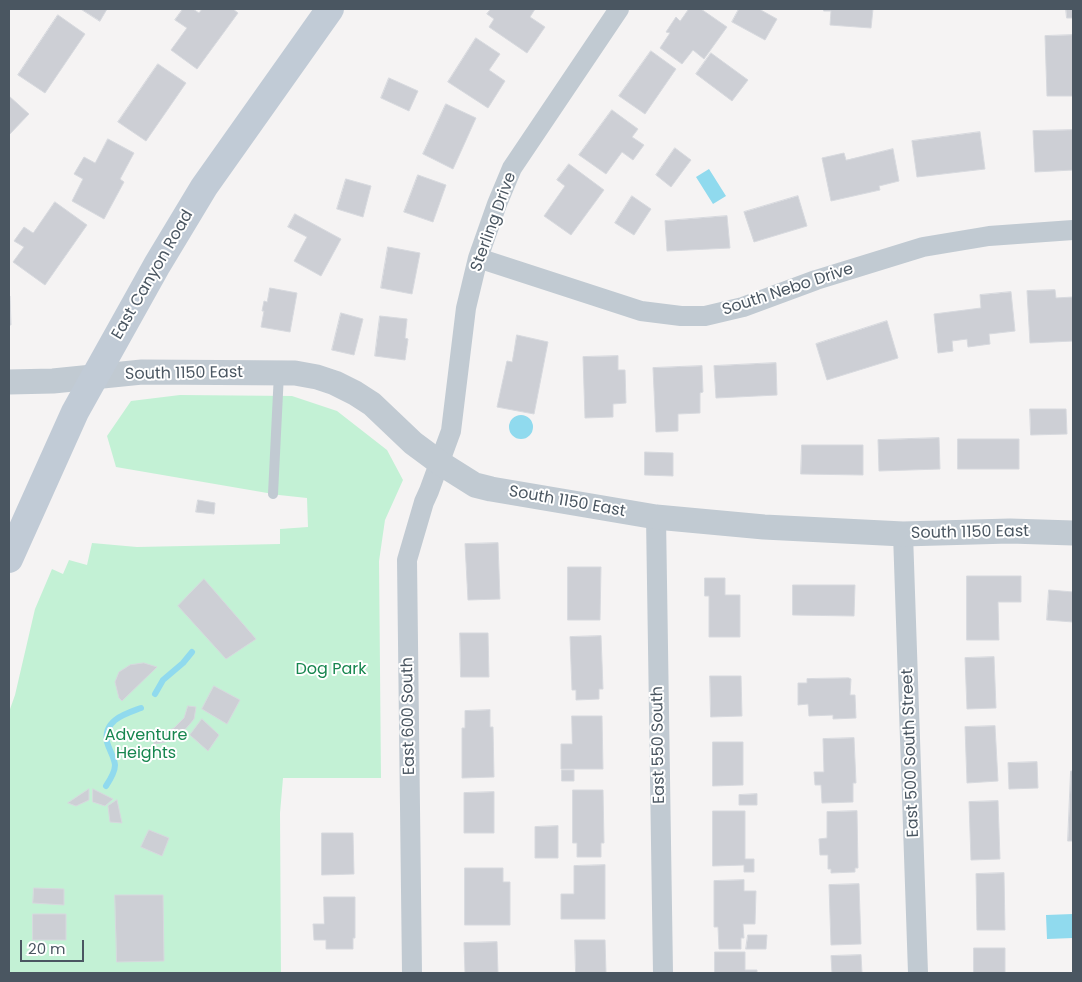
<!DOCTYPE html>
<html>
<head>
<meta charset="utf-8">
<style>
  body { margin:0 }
  #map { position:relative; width:1082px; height:982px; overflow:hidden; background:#f5f3f3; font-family:Poppins,sans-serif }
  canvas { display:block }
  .frame { position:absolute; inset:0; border:10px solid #4a5661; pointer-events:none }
  .scale { position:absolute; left:20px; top:940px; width:64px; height:22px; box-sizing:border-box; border:2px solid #4a5661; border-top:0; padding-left:6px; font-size:15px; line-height:18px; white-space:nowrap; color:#4a5661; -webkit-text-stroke:4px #fff; paint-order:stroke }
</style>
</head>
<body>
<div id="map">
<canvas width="1082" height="982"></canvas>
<div class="frame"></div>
<div class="scale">20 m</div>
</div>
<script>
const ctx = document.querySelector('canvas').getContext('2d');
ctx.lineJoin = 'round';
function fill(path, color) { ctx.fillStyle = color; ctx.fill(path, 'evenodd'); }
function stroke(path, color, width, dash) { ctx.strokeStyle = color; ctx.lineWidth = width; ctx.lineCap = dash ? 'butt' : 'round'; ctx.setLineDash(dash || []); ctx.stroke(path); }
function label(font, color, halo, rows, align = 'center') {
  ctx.font = font + ' Poppins,sans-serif'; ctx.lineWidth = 4; ctx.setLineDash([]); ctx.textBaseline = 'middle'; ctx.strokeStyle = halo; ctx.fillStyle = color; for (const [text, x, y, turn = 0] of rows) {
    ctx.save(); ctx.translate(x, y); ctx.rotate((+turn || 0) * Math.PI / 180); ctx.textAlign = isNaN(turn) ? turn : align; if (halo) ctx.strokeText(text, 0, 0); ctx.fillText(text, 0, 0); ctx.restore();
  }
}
fill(new Path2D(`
  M180,395L292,396L337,411L387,450L403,480L385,520L379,561L381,778H283L280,813L281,973H9V712L15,695L35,609L52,569L63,574L69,560L87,565L92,543L137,547L280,544V529L308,527L307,498L279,495L116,467L107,436L131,401Z`), '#c3f1d5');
fill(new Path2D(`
  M709,169L726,196L713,204L696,177Z
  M509 427a12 12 0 1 1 24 0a12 12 0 1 1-24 0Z
  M1073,914V938L1047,939L1046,915Z`), '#90daee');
stroke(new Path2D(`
  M155,694L163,680L183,663L192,652
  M106,786C110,780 115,771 115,765C114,756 109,750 107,742C103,720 125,714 141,708`), '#90daee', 6);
const building = new Path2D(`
  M81,9H107L100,21Z
  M183,9H193L199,13L202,9H233L238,13L197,69L171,50L187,28L175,20Z
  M491,9H535L530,17L545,27L527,53L489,27L494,19L487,14Z
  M689,9H701L727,27L704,59L693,50L682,64L660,48L670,33L666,32L676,17L680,21Z
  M739,9H759L777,19L765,40L732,22Z
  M824,9H873L871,28L830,25L831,11H824Z
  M1066,9H1073V18H1067Z
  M58,15L85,34L45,93L18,75Z
  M1073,35V96H1047L1045,36Z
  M476,38L500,54L489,70L505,81L488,108L448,82Z
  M651,51L676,69L645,114L619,96Z
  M711,53L748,80L732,101L696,74Z
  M158,64L186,83L146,141L118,122Z
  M389,78L418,91L409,111L381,98Z
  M9,96L29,114L9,135Z
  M446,104L476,118L453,169L423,154Z
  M612,110L638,129L632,137L644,145L633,160L622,152L606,174L579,155Z
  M1073,130V170L1035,172L1033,131Z
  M980,132L985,169L917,177L912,141Z
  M108,139L134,153L120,179L124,182L104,219L72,201L83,179L74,174L84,157L95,163Z
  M675,148L691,160L671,187L656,175Z
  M893,149L899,181L879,186L880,190L831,201L822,158L844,153L846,160Z
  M569,164L604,190L571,235L544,216L565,186L557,180Z
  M418,175L446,185L433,222L404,212Z
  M346,179L371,186L363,217L337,209Z
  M632,196L651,209L634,235L615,223Z
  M798,196L807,226L754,242L744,212Z
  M55,202L87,225L45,285L13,262L24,247L14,241L24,227L33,233Z
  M295,214L341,239L321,276L294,261L307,237L288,227Z
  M727,216L730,248L667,251L665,221Z
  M388,247L420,253L412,294L381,288Z
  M270,288L297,293L290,332L261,327L264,311H262L264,301L267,302Z
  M1055,290L1056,298L1073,297V341L1030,343L1027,291Z
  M1011,292L1015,331L989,334L990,344L968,347L967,339L952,341L953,351L938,353L934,314L981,308L980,295Z
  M9,296H10L11,325H9Z
  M341,313L363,319L354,355L332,350Z
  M380,316L407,319L405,338L408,339L405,360L375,356Z
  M887,321L898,358L827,380L816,344Z
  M517,335L548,342L534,414L497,407L507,361L512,362Z
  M618,356V370H625L626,403L613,404V417L585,418L583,357Z
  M776,363L777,395L716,398L714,366Z
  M702,366L703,392L700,393V413L678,414V431L656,432L653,368Z
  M1030,409H1066L1067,434L1031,435Z
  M939,438L940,469L879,471L878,440Z
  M958,439H1019V469H958Z
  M802,445H863V475L801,474Z
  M645,452L673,453V476L645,475Z
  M198,500L215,503L214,514L196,512Z
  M498,543L500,599L468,600L465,544Z
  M568,567H601L600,620H568Z
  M967,576H1021V602H998L999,640H967Z
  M705,578H725V595H740V637H709V596H705Z
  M204,579L256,639L226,659L178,606Z
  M793,585H855L854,616L793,615Z
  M1049,590L1073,592V622L1047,620Z
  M460,633H488L489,677H461Z
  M601,636L603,689H599V699L576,700V690H572L570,637Z
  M994,657L996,708L967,709L965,658Z
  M144,663L157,667L122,701L119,698L115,682L119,672L130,665Z
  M710,676H741L742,716L711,717Z
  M849,678L851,679L850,695H855L856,718L833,719V715L809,716L808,704L798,705V683H807V679Z
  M214,686L240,700L227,724L202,709Z
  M188,706L196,707L194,719L189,725L181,734L166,742L154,744V733L162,734L174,728L184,718Z
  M490,710V727H493L494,777L462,778V728H465V711Z
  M572,716H602L603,769H561V744H572Z
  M202,719L219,735L208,751L190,735Z
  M995,726L998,781L967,783L965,727Z
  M854,738L856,783H853V802L822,803L821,785H815L814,772H824L823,739Z
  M713,742H743V785L713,786Z
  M1037,762L1038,788L1009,789L1008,763Z
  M562,770H574V781H562Z
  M1071,771H1073V841H1068Z
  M89,789V800L76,806L68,803Z
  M93,789L113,799L105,806L93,802Z
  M573,790H603L604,843H601V857H577V843H573Z
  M494,792V833H464V793Z
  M757,794V805H739V795Z
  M117,800L122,823L110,822L108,806Z
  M998,801L1000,859L971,860L969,802Z
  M713,811H745V859H754V872H744V865L713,866Z
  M857,811L858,868H855V872L831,873V869H828V855H820L819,839L827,838V812Z
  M558,826V858H535V827Z
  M149,830L169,838L162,856L141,847Z
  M322,833H353L354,874L322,875Z
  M605,865V919H561V894H574V866Z
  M465,868H503V882H510V925H465Z
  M1004,873L1005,930H977L976,874Z
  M744,880V891H756L755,924H743L744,938H741V949H719L718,927H714V881Z
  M859,884L861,944L831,945L829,885Z
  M34,888L64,889V905L33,903Z
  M115,895H163L164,961L117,962Z
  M324,897H355V938H353V949H326V940H314L313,924H324Z
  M33,914H66V940H33Z
  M748,935H767L766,949H746Z
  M575,940H605L606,973H576Z
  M497,942L498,973H465L464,943Z
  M974,948H1005V973H974Z
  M715,952H745V970H757V973H715Z
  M861,955L862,973H832L831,956Z`);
fill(building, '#cdcfd5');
stroke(building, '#d7d9de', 1);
stroke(new Path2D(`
  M273,494L279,373`), '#c1cad2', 10);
stroke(new Path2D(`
  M478,258L641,311L681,316H705L743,307L816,280L923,247L989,236L1073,230
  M656,517L663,973
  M903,534L918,973
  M412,973L407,560L424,502L429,491L451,431L466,308L478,258L497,204L512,168L619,9`), '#c1cad2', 20);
stroke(new Path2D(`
  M9,382L53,381L142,372L295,373L317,377L335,383L355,393L372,404L413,443L440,463L475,485L491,489L656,517L764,527L903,534L1010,531L1073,533`), '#c1cad2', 25);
stroke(new Path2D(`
  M9,559L75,412L157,265L204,187L330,9`), '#c1cbd6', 28);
label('16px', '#4a5661', '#fff', [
  ["Sterling Drive",494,222,-70],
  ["East Canyon Road",153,275,-60],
  ["South Nebo Drive",788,290,-18],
  ["South 1150 East",184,374,-1],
  ["South 1150 East",567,502,10],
  ["South 1150 East",970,533,-1],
  ["East 600 South",409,716,-91],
  ["East 550 South",659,745,-91],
  ["East 500 South Street",911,753,-92]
]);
label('16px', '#17864f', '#fff', [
  ["Dog Park",331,670],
  ["Adventure",146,736],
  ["Heights",146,754]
]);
</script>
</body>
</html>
